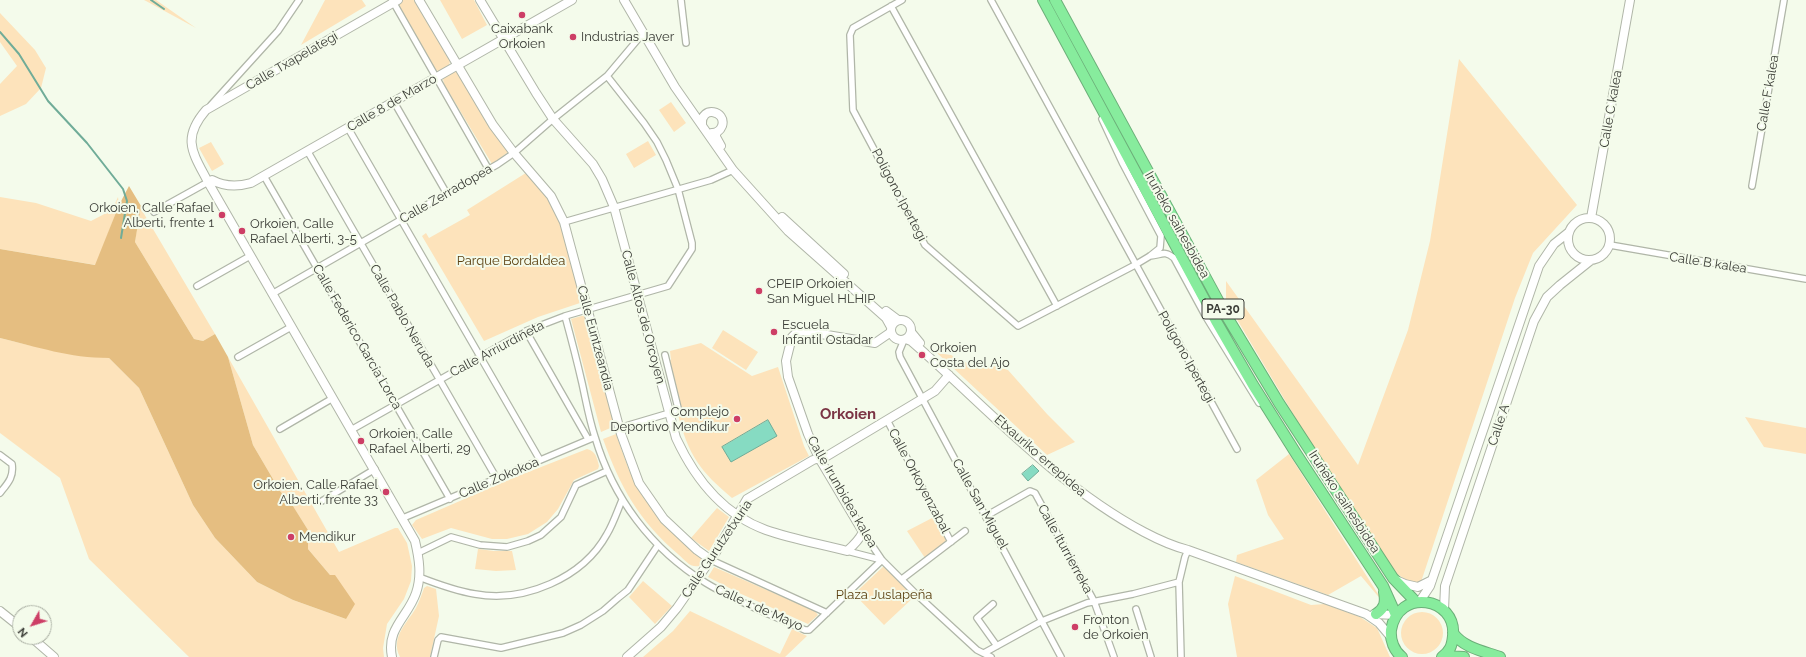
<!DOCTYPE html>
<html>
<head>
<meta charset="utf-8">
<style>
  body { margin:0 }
  #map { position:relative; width:1806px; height:657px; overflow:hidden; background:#f4fbeb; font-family:Raleway,sans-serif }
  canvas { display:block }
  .north { position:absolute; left:12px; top:605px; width:40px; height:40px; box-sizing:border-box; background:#f4fbeb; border:1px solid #aaafa3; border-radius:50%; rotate:231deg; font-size:11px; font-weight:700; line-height:16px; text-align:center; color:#3b3d37 }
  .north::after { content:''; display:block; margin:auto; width:14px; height:18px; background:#cd3e66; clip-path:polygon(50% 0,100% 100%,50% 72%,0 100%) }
</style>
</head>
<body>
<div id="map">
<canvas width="1806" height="657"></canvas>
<div class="north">N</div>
</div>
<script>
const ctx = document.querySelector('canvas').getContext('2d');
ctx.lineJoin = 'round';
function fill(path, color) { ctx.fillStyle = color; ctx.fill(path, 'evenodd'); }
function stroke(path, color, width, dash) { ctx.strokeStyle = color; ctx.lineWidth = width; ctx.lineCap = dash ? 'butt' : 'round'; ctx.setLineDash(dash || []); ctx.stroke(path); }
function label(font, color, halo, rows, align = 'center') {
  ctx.font = font + ' Raleway,sans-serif'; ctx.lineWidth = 4; ctx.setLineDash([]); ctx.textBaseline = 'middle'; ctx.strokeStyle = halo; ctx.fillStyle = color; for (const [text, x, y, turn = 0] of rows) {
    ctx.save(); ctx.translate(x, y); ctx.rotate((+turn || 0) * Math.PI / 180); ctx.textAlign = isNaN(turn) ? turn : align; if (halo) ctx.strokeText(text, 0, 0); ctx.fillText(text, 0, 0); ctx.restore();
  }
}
fill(new Path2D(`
  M144,0H156L196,28L146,1Z
  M325,0H362L366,6L301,45Z
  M402,0H417L450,60C450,67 445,69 440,72L436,70L400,9L399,4Z
  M440,0H474L487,25L462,39Z
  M0,13L35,50L46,68L41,88L26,104L0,116V84L17,66L0,42Z
  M1459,59L1577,205L1533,253L1515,298L1421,582H1410L1395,573L1308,439L1226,301V281L1358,465L1408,330L1430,241Z
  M457,71L508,150L507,153L492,164L444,84L443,79L445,76Z
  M671,102L686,123L674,132L659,110Z
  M648,141L656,155L634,168L626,154Z
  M211,142L224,164L212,171L199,148Z
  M529,171L564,222L586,301L538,317L484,341L422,236L426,233L429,238L470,215L467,210Z
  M0,197L36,203L91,221L112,210L118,197L119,205L96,265L0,249Z
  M140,207L215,334L203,341L194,339L135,242Z
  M585,315L615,426L601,432L571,319Z
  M723,330L758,352L746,370L712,348Z
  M0,338L28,345L109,358L139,388L193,505L215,538L257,582L293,600L346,619L330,575L308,549V530L293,506L280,491L253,445L228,357L339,552L395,528H398L407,543L409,552L412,566L411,581L404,599L387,624L383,648L384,657H189L89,559L60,478L0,433Z
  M701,343L752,376L778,367L804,446L809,456L732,498C700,471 689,456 678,415L688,413L687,407L682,408L680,406L668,361L671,360L670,351Z
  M937,353L951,355L969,364L990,365L1008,370L1047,414L1075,442L1047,455Z
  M1745,417L1806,428V454L1764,447Z
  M616,434L629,470L639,489L704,559L699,566C690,568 685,560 679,555C639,521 620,487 603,439Z
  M587,449C596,451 597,458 599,466L598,469L574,480L558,509L547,522L528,534L507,539H492L451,528L422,539L412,525L416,520L513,478Z
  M1289,454L1380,597L1382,601L1361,576L1328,595L1236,562L1237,555L1284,539L1268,515L1256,480Z
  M717,508L729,517L709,551L691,538Z
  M934,517L946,540L945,542L925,558L907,531Z
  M478,549L494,551H512L516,570L496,571L475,569Z
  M885,565L915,596L884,625L854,594Z
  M714,567L815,611L818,615L808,624L739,593L708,577Z
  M1235,576L1311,605L1325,604L1360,617L1377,628L1390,657H1237L1228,604Z
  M643,581L672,606L655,624L629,597Z
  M427,586L436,589L439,616L430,657H400C390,638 407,623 416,608C419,602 422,594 424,588Z
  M690,611L780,654L792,629L807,636L785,657H643L673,631Z
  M1401 633a21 21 0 1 1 42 0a21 21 0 1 1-42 0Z`), '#fde3bb');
fill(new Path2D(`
  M129,186L141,206L135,242L194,339L203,341L215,334L228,357L253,445L280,491L293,506L308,530V549L330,575H335L355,604L346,619L293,600L257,582L215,538L193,505L139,388L109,358C69,358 38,347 0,338V249L95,265L119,205Z`), '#e5be81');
const water = new Path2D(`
  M768,420L777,436L731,462L722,447Z
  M1033,465L1039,471L1028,481L1022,474Z`);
fill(water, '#86dbc2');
stroke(water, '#70ac98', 1);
stroke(new Path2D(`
  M151,0L164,9
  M0,32L19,54L48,101L87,143L123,189L127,201L121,238`), '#70ac98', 2);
const street = new Path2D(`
  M392,0L489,170
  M681,0L686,43
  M902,0L853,28L850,35L853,110L925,245L1018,326L1135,265L1150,256L1160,248L1161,236L1123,164L1102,119
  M991,0L1237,449
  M891,6L1057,306
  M394,102L447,194
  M211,105L278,31L299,0
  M348,128L540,460
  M308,152L497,479
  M264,176L450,499
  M1752,186L1784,0
  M154,212L208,182
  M564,222L711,180L733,170
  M1610,245L1806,279
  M1150,256C1162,255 1164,250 1174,258L1206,317L1259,403
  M197,286L250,256
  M272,294L498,164L514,153L553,119L607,76
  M565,316C571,338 577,361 582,383C586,401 589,419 595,437C613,498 651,549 706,583C737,602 772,615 805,630H809L882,560
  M526,331L588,439
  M904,340L899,352L900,357L1061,657
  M238,357L291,327
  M887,420L951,542
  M619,428L673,412L678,408L665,355
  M280,429L333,398
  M351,430L526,331L565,316L668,286L692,249V243L678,189L666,160L657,142L644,123L607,76L639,38L644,35
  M0,455L12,464C14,477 8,483 0,493
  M322,501L375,469
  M986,516L1030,491L1035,493L1094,601L1114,657
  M403,518L595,437
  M863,532L882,560L915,593L977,650L991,657
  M847,551L882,560
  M418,553L451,537L480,545L507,547L528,541L541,535L561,517L576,485L607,471
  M711,560L827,613
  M419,577C437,584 456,591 475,594C524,603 583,578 607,534C613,524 617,512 622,500
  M902,579L965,531
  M993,604L977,618L997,646
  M1136,609L1151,657
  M984,653L1042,621L1087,603L1133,594L1179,582
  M434,657L438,640L441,637L501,648L563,633L581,625L603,611L618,598L628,590L658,545
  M1181,657L1179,582L1185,557L1188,550`);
const secondary = new Path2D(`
  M419,0L493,125L514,153L551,196L564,222L621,434L639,483L664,519L697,550L711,560
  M480,0L536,93L553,119L593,164L602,179L614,207L676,438C695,479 722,514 766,530C792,539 820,544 847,551C854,545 859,540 863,532L819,458L808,434L788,377L786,361L792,337L797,332L803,331L875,343L891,332
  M624,0L675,87L733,170L788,231L886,318L891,327
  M702,124C701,105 727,111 722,126C720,131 717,133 712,133
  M716,133V137L721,146
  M208,182L212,180C225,187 237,187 251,183L572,0
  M782,217L844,274
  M1568 239a21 21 0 1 1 42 0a21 21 0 1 1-42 0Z
  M1591,218L1630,0
  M886,311L898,320
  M891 330a10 10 0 1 1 20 0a10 10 0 1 1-20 0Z
  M911,332L920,343
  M906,339L911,341L919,348C991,412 1058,486 1144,532C1159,540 1172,546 1188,550L1366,614L1379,623L1390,636
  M1396,580L1405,584L1418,587L1432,580
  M1420,601L1430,586L1539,266L1554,244L1569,232
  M1444,610L1445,586L1534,321L1547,297L1560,285L1590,261
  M0,611L20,627
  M1374,614L1396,615
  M31,637L54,657
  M392,657C386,628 408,617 416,593C422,576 419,558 415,541L208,182C193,153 181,139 206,110L398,0
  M627,657L661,627L677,608L716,552L747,499L813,460L827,456L922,399L935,391L949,375`);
const highway = new Path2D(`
  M1043,0L1216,321L1253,385L1297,455L1383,586L1396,615
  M1055,0L1226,315L1279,403L1393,578L1416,602
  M1376,614C1385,608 1386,602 1384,592
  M1453,633C1464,648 1483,651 1500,657
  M1444,656L1464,657
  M1402,657C1394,651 1390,640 1391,630C1398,587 1457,597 1453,636C1452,646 1450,651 1442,657`);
stroke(street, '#b0b6a8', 8);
stroke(secondary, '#b0b6a8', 10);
stroke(highway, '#6caf79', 12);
stroke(street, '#fff', 5.5);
stroke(secondary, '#fff', 8);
stroke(highway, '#87ec9d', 10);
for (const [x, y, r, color] of [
  [522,15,4,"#cd3e66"],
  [573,37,4,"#cd3e66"],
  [222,215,4,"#cd3e66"],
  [242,231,4,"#cd3e66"],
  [759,291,4,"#cd3e66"],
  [774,332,4,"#cd3e66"],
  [922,355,4,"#cd3e66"],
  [737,419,4,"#cd3e66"],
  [361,441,4,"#cd3e66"],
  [386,492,4,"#cd3e66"],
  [291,537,4,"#cd3e66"],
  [1075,627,4,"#cd3e66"]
]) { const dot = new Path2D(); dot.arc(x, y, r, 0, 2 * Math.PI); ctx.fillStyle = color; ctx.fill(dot); stroke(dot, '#f4fbeb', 1.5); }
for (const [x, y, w] of [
  [1223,309,42]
]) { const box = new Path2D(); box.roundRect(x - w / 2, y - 10, w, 20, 3); ctx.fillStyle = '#f4fbeb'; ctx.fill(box); stroke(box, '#3b3d37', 1); }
label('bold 12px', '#3b3d37', null, [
  ["PA-30",1223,309]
]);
label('13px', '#3b3d37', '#f4fbeb', [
  ["Caixabank",522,29,"center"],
  ["Orkoien",522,44,"center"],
  ["Industrias Javer",581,37],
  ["Orkoien, Calle Rafael",214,208,"right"],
  ["Alberti, frente 1",214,223,"right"],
  ["Orkoien, Calle",250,224],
  ["Rafael Alberti, 3-5",250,239],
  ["CPEIP Orkoien",767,284],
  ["San Miguel HLHIP",767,299],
  ["Escuela",782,325],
  ["Infantil Ostadar",782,340],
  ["Orkoien",930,348],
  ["Costa del Ajo",930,363],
  ["Complejo",729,412,"right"],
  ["Deportivo Mendikur",729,427,"right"],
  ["Orkoien, Calle",369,434],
  ["Rafael Alberti, 29",369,449],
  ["Orkoien, Calle Rafael",378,485,"right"],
  ["Alberti, frente 33",378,500,"right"],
  ["Mendikur",299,537],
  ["Fronton",1083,620],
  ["de Orkoien",1083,635]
], 'left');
label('13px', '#3b3d37', '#f4fbeb', [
  ["Calle Txapelategi",292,61,-30],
  ["Calle F kalea",1768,93,-80],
  ["Calle 8 de Marzo",392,103,-30],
  ["Calle C kalea",1611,109,-80],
  ["Calle Zerradopea",446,194,-30],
  ["Polígono Ipertegi",899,195,62],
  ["Iruñeko saihesbidea",1177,225,61],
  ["Calle B kalea",1708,263,9],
  ["Calle Pablo Neruda",402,316,60],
  ["Calle Altos de Orcoyen",643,317,75],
  ["Calle Federico García Lorca",357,337,60],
  ["Calle Euntzeandia",595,338,75],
  ["Calle Arriurdiñeta",497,349,-28],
  ["Polígono Ipertegi",1186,357,61],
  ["Calle A",1499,425,-72],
  ["Etxauriko errepidea",1040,456,41],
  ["Calle Zokokoa",499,478,-23],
  ["Calle Orkoyenzabal",919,481,62],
  ["Calle Irunbidea kalea",842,492,60],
  ["Iruñeko saihesbidea",1344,502,57],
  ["Calle San Miguel",980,504,61],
  ["Calle Gurutzetxuria",717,549,-56],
  ["Calle Iturrierreka",1065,549,61],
  ["Calle 1 de Mayo",759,608,24]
]);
label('13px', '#5c4111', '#f4fbeb', [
  ["Parque Bordaldea",511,261],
  ["Plaza Juslapeña",884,595]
]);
label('bold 15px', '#7b3444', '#f4fbeb', [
  ["Orkoien",848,414]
]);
</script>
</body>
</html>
